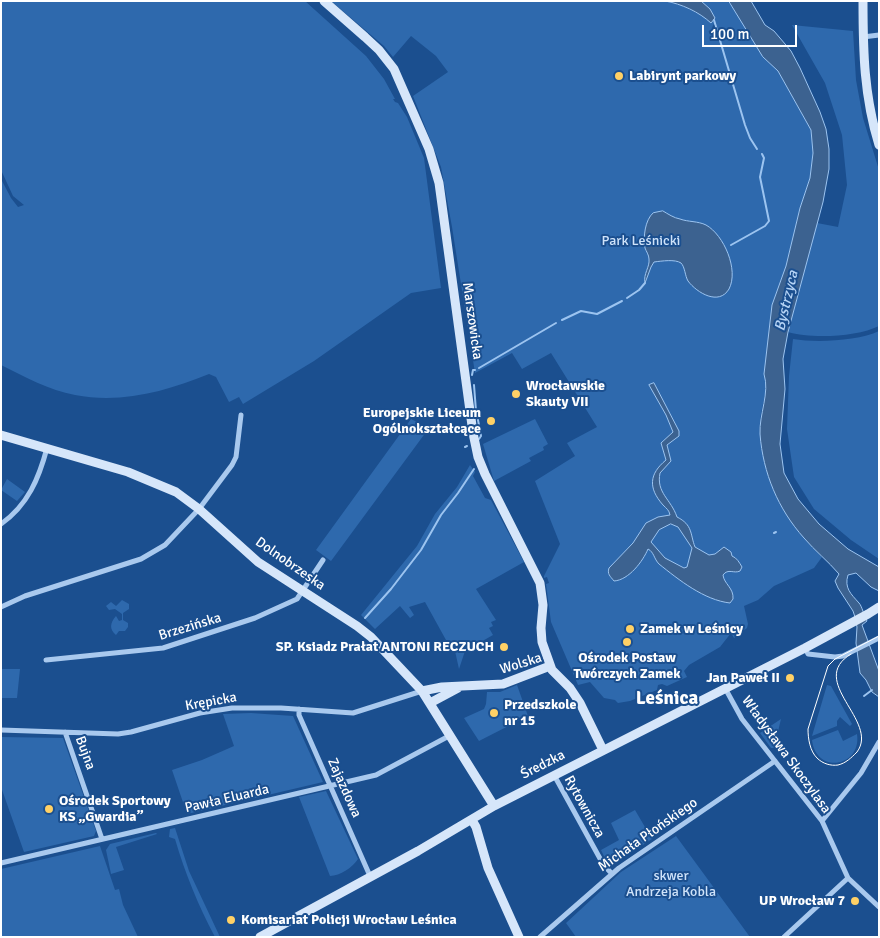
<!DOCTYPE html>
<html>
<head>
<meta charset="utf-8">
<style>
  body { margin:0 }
  #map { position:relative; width:880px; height:938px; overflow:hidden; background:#1b4f8f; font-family:Signika,sans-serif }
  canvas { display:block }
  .frame { position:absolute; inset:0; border:2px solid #fff; pointer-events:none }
  .scale { position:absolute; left:702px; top:25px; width:95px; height:22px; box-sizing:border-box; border:2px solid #fff; border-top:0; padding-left:6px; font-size:15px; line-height:18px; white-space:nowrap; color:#fff; -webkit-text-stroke:4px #1b4f8f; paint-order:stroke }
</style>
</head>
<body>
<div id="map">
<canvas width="880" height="938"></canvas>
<div class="frame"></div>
<div class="scale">100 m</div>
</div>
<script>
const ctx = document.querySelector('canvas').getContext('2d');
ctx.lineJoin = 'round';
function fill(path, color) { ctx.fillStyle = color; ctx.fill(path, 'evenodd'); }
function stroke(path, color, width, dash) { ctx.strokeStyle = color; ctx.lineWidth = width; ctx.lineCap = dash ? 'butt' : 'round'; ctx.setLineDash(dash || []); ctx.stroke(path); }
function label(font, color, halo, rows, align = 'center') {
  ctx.font = font + ' Signika,sans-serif'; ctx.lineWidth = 4; ctx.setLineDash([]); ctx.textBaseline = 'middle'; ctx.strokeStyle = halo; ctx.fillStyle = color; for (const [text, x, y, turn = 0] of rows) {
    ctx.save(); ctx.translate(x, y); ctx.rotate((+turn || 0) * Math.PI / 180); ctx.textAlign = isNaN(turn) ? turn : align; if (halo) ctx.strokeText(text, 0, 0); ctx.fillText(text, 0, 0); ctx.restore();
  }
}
fill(new Path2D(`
  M1,1H305L366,56L384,79L395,99H393L395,102L398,103L407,117L424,158L441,288L411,293L314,361L243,404L239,397L229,402L216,377L209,374C167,391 122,404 75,395C49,390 25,377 1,365V179L11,198L18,207L24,205L13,196L1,170Z
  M331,1H665L683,6L705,17L710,9L701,1H728L749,32L763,57L778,71L811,130L813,153L810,178L800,208L786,266L764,374C769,392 761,405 760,423C759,435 762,446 764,458C772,499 793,527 822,557L814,568L774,586L758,600L744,606L748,624L747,628L734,638L731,633L720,647L689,665L684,671L687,677L667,686L662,684L658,685L657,690L630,701L618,703L615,700L604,698L590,682L578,685L551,622L546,584L549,583L547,577L544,578V576L560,544L535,481L575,456L567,443L597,427L551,353L522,369L512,353L475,373L452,227L441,167L413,96L448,72L436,56L411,36L393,57L384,46Z
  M792,25L853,31L856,80L863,118L879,170V326C857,337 811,339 788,332L817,223L838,227L847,185L842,135L825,83Z
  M879,331V559L851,540L814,509L794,477L787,429L789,376L793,339C816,343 858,341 879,331Z
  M411,419L429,428L331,561L316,550Z
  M535,419L548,444L543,447L544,450L529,458L531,461L494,481L483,444Z
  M470,465L475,472L473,476L485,498L491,500L524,562L476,589L496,620L491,622L493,626L489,628L493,635L465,651L459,669L453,642L449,643L446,640L425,602L409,607L414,615L410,618L400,606L375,629L361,615L417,546L435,514L457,487Z
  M7,479L25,492L17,501L1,490Z
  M122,600L129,604V609L123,613V620L128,623V627L125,631H119L116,635C109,629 110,623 116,616L119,621L122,620V614L115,609L109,610L106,606L111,602L116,606Z
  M1,669H20L17,698H1Z
  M517,685L528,716L479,741L464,718L484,709L486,704L487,692H500Z
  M827,685L831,686L852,724L850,726L840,717L837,721V726L812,736Z
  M251,713L293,716L323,782L187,814L172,770L202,760L234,746L223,714Z
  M781,719L774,748H771L760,733Z
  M838,730L843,741L857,734C862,767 816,775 812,740Z
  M1,737L63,738L96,831L94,836L24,852L1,787Z
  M326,791L358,859C353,867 340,876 330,876L299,797Z
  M635,810L652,839L613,864C606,863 604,856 601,850L619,840L611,823Z
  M175,828L189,871L220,937H215C198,905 185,873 175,839L169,837L170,829Z
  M156,833L157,834L116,847L124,870L111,874L106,850L110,844Z
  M676,836L750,937H576L566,923L621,872Z
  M100,846L115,890L119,889L123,905L138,937H1V869Z`), '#2e69ad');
const water = new Path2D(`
  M665,1H701L710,9L715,18L711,23C699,12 682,4 665,1Z
  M729,1H751L765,25L774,31L791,51L800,68L820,112L826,129L829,149V169L823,202L788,332L783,359L785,389L780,444L784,473L798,499L819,524L848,549L879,567V591L871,587L856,573L848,575C844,588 851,594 859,603C862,606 864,616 867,621L862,625L879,671V697L872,692L866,680L860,673L856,643L857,627L855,617L853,611L838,588L835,581L839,574C828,561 815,551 804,538C778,509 763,473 760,434C759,414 770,393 764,374L772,305L786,266L800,208L810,178L813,153L811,130L778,71L763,57Z
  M663,211C668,214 674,218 680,219C688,222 698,221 706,225C724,235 739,270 729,289C719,306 697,293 688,281C685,276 685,267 681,263C675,259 662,261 654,262L651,267L645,283C643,274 650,267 649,259C649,255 646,251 645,248C643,237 645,220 653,213Z
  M654,383L679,431V436L667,445L671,461L660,473C656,493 671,499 677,517C693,525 690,534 695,547L709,555L715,554L724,547L731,552L732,556C737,558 739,562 742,567L740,571C734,574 728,568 723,575C724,584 734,588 733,599L730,603C704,600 679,580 659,564C654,559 654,552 648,549C643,561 629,580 614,581C610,576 607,574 609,568L633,543L646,523L658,517L670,515C669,510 667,509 663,505C648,488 649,474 666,460L661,443L673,432L666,415L649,385ZM671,524L678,527L692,548L687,567L684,568L665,558L651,542L659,530Z`);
fill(water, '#3c6290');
stroke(water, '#9cc4f0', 1);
stroke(new Path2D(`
  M714,20L745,125L750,138L757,149
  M731,245L765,226L769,221L760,177L764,158L762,154
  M627,298L639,290L645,283
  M562,320L581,311L597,314L622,301
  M479,368L556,323
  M472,375L473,370H475
  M474,385L476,411
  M478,420L481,436L479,439
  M465,447L467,446
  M774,533L776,532
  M365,618L391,589L421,550L441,515L458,493L474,469
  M864,696L872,690`), '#9cc4f0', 2);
stroke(new Path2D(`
  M863,37L879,35
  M1,524C28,505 39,478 47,448
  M1,607L25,596L141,559L165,545L199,509L232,465L236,457L241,415
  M805,648L808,654L835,657L843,656L879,638
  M46,660L163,648L255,618L297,599L323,560
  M725,688L742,719L822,821L848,878L879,907
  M299,709V715L370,876
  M1,730L118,734L131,732L200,713L232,708H281L353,713L422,691
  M65,732L102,839
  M554,775L603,864L612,874
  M822,821L861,773L879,742
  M1,863L376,775L449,736
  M540,937L619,868L775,761
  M784,937L848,878`), '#a9c9ee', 5);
stroke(new Path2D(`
  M324,1L365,37L379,50L394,69L429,149L439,183L473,433L478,457L485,474L540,583L543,605L541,628L542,642L552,670L570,688L580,703L603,750
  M863,1C863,52 864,96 879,145
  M1,435L128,472L176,492L199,509L258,562L357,626L371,637L422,691L494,806
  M422,691L442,687L503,684L550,666
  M430,703L458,688
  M472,820L476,827L488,868L519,937
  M260,937L418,851L494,806L805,648L868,614L879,607`), '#d6e6fa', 9);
stroke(new Path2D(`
  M851,654C806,681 880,721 857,752C851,758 846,763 838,765C831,766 823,764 817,758C810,751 808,739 808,729L828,666L835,659L879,636`), '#fff', 1);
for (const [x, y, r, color] of [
  [619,76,5,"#ffd166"],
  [516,394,5,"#ffd166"],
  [491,421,5,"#ffd166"],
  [630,629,5,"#ffd166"],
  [627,642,5,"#ffd166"],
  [504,647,5,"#ffd166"],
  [790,678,5,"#ffd166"],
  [494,713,5,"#ffd166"],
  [49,809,5,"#ffd166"],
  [855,901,5,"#ffd166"],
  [231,920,5,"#ffd166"]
]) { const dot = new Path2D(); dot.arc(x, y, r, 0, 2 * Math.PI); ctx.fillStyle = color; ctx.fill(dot); stroke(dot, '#1b4f8f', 2); }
label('bold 14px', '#fff', '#1b4f8f', [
  ["Labirynt parkowy",629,76],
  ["Wrocławskie",526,386],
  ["Skauty VII",526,402],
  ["Europejskie Liceum",481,413,"right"],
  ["Ogólnokształcące",481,429,"right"],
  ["Zamek w Leśnicy",640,629],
  ["SP. Ksiadz Prałat ANTONI RECZUCH",494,647,"right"],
  ["Ośrodek Postaw",627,658,"center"],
  ["Twórczych Zamek",627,674,"center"],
  ["Jan Paweł II",780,678,"right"],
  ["Przedszkole",504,705],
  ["nr 15",504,721],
  ["Ośrodek Sportowy",59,801],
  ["KS „Gwardia”",59,817],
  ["UP Wrocław 7",845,901,"right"],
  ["Komisariat Policji Wrocław Leśnica",241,920]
], 'left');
label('14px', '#cfe3fa', '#1b4f8f', [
  ["Park Leśnicki",641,241],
  ["skwer",671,876],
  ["Andrzeja Kobla",671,892]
]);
label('14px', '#fff', '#1b4f8f', [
  ["Marszowicka",472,321,82],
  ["Dolnobrzeska",290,564,35],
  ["Brzezińska",190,627,-17],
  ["Wolska",521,664,-17],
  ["Krępicka",211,702,-10],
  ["Bujna",85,753,70],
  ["Władysława Skoczylasa",786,755,54],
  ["Średzka",543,765,-27],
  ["Zajazdowa",344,788,66],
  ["Pawła Eluarda",227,799,-13],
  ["Rytownicza",584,807,61],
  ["Michała Płońskiego",648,835,-35]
]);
label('italic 15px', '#b5d3f5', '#1b4f8f', [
  ["Bystrzyca",787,301,-77]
]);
label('bold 19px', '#fff', '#1b4f8f', [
  ["Leśnica",667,699]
]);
</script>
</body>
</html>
